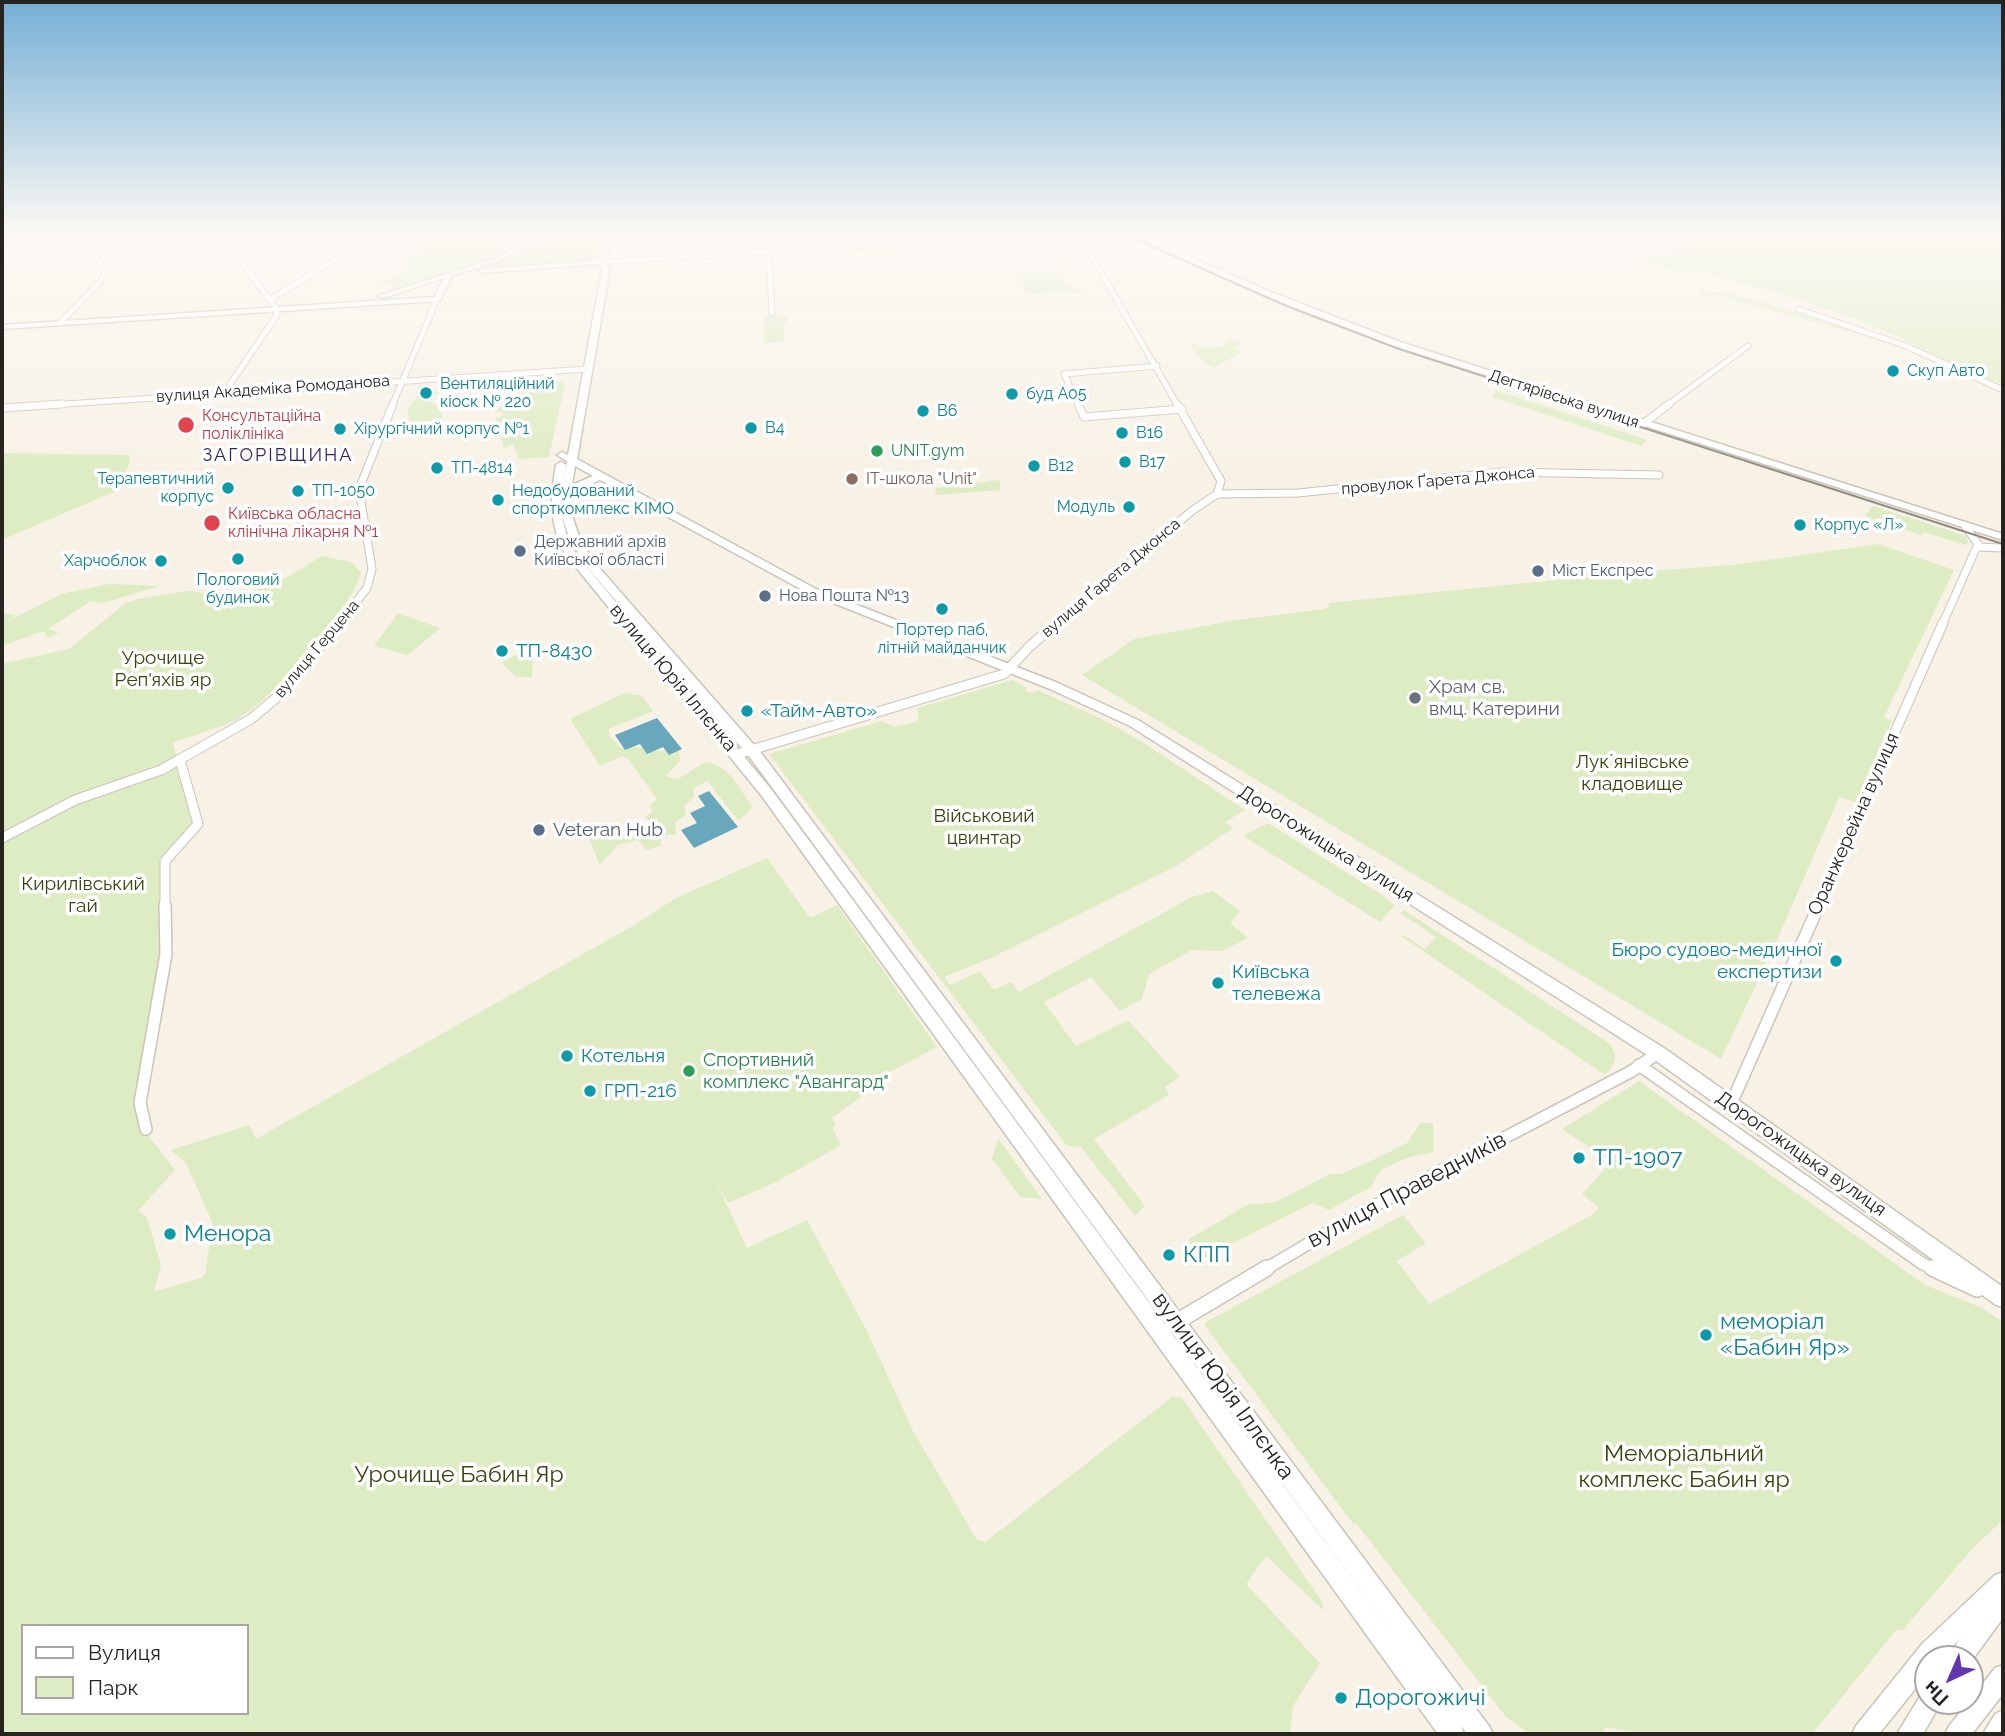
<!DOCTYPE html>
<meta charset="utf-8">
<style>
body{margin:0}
#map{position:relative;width:2005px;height:1736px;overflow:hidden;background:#f8f2e6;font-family:Raleway,sans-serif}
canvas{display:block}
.frame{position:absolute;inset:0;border:4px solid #272420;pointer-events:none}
.legend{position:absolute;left:21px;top:1624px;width:228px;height:91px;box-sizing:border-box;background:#fff;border:2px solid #a9a7a6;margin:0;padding:9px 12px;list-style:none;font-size:21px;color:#272420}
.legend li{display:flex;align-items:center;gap:14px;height:35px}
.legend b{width:35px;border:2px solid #a9a7a6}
.north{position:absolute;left:1914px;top:1645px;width:70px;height:70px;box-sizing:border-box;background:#fff;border:2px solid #a9a7a6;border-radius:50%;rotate:224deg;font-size:19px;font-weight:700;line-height:28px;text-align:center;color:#272420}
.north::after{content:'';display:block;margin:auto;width:24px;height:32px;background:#6136ae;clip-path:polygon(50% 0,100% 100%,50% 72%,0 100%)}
</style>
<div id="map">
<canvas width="2005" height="1736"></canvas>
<div class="frame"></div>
<ul class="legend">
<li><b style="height:9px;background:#fff"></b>Вулиця</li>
<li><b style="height:19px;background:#ddecc3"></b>Парк</li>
</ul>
<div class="north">Пн</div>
</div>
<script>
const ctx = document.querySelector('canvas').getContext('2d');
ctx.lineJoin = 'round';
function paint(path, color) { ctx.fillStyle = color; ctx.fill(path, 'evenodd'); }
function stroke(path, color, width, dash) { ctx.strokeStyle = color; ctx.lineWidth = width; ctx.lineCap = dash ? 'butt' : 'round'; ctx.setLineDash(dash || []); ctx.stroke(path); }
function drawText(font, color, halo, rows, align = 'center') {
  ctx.font = font + ' Raleway,sans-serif'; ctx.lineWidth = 7; ctx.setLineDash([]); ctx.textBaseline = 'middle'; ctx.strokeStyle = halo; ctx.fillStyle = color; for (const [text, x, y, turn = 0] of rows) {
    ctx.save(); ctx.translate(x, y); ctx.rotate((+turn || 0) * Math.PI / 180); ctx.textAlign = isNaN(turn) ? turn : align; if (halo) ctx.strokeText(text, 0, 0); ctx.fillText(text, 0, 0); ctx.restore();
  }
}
paint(new Path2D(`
 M416 234H535L507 252 483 261 401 287 379 284C391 277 407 275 415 264H403L420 250 393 247 398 242Z
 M551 234H600L595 259 492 267 490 265 515 255Z
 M1638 234 1655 237 1653 234H2003V385L1972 373 1975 371C1963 365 1950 363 1940 357 1870 320 1786 295 1706 273L1689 274 1640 260 1689 244 1682 240 1659 239 1662 243H1656Z
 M1062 270C1063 281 1078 289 1084 293L1025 294C1022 284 1024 281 1015 272L1034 273Z
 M1700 290C1752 294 1800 316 1850 330L1848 332 1713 294 1706 298 1698 292Z
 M787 315 788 323H783L785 342 765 343 764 317Z
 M1188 338 1198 348 1223 347 1227 341 1236 340 1240 343 1235 348 1243 351 1214 368 1203 362Z
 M502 379 562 381 565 384 549 457 519 459 513 444 504 448 496 419H493L502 416 504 412H495L521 384 512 383 508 388H505L507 385H497Z
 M424 389H433L438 392 430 401 439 407 443 420 410 423 407 409Z
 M1496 390 1647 440 1641 446 1492 397Z
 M2 453 130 455 129 464 116 491 2 540Z
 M999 480 1001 490 936 495 935 488Z
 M1873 506 1966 536 1968 542 1966 545 1924 532 1921 535 1865 516Z
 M1878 544 1954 570 1884 717 1892 721 1855 802 1839 797 1774 947 1721 1059 1082 675 1134 639 1237 620 1325 609 1330 606 1328 603 1636 572 1733 565Z
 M322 556 351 562 361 573C350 612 270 703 234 721 215 730 193 735 173 743L193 826 163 858 162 954 145 1075 143 1129 175 1170 138 1211 147 1218 161 1265 154 1292 201 1278 205 1274 213 1224 186 1163 171 1150 249 1125 256 1139 636 924 676 898 767 858 810 918 837 905 937 1047 869 1083 870 1090 832 1118 836 1125 832 1128 841 1145 774 1183 728 1203 716 1182 747 1248 807 1220 866 1329 913 1431 977 1540 985 1542 1172 1397 1182 1398 1321 1600 1324 1611 1266 1556 1246 1584 1320 1663 1293 1706 1290 1734H2V664L69 649 124 604 138 599 187 591 220 595H240L279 582ZM23 1626H247V1713H23Z
 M109 584 160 586 103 603 91 601 48 629 59 632 48 638 44 631 2 646V604L5 614H16L6 622 61 594Z
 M398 613 440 628 408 655 374 646Z
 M523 651 533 660 532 677H516L502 663Z
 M1013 680 1027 688 1025 691 1031 693 1037 690 1102 719 1139 740 1245 810 1225 822 1233 828 1176 866 991 958 944 977 950 985 980 971 994 990 1011 982 1019 992 1192 897 1213 891 1240 911 1230 923 1248 938 1222 951 1192 950 1149 974 1142 999 1120 1011 1091 977 1044 1002 1076 1046 1128 1020 1180 1077 1165 1087 1169 1095 1094 1139 1145 1206 1135 1216 1081 1147 1067 1146 1064 1142 769 754 882 721 894 727 915 722 919 717 917 708Z
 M624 693 642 696 653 711 609 729V735L621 748C641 744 659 755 679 750L680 761 666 776 678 779 705 762C733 767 737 788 753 807L739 821 707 781 694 788V797L684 806 686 815 675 822 676 835H662L660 846 646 850 638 840 618 845 600 865 589 839 600 835 611 841 629 834 651 840 663 832 645 817 653 811 649 806 657 799 628 759 622 756 600 766 570 719Z
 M1268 823 1379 893 1395 905 1380 922 1243 836Z
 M1404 910 1609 1043C1619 1057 1616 1063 1605 1075L1401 936 1404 935 1425 949 1436 937 1400 913Z
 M1639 1081 1925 1285 1980 1307 2003 1322V1520L1972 1549 1902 1631 1897 1629 1812 1734H1644L1605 1727 1604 1734H1530L1506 1717 1356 1523 1354 1525 1205 1326 1206 1322 1403 1215 1426 1243 1397 1261 1429 1304 1590 1216 1599 1208 1582 1194 1611 1162 1562 1129Z
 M1420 1123H1433V1152L1407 1158 1381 1170 1371 1187 1329 1210 1312 1203 1194 1263 1189 1239 1247 1205 1276 1202 1330 1174H1342L1377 1158 1407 1143Z
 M998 1138 1042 1199 1020 1197 992 1159Z`), '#ddecc3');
paint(new Path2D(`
 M657 718 682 749 669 755 663 747 647 754 640 744 625 750 615 735Z
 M709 791 738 827 694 848 681 830 697 823 690 813 705 806 698 796Z`), '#69a8bc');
const streetFar4 = new Path2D(`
 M768 234 772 313
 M1079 234 1178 406
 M1086 243 1142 238
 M602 262 1056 234
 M269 300 377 234
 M1798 309 1906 346 2003 390
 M60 323 100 282 105 273 87 238
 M224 393 277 315 276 309 237 255 227 234
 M36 406 587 369
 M392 406 437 299
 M1079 406 1064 374 1157 366
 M1666 406 1748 346`);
const streetFar3 = new Path2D(`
 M1078 404 1084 417 1182 409
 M2 408 62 404
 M1643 424 1669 404
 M1217 494 1298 493 1503 472 1659 475
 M1965 526 1978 544
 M1977 547 2003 548
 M338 625 367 588 372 569 359 489 393 404
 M1055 625 1193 510 1217 494 1221 481 1177 404
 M1942 625 1978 544`);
const streetFar2 = new Path2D(`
 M738 754 1004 674 1030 646 1057 623
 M2 838 75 800 161 770 251 719 282 693 340 623
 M165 907V861L198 824 180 760
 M1818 907 1943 623`);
const streetFar1 = new Path2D(`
 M1639 1065 1923 1264 1936 1270
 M1731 1104 1819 905
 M146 1129 140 1103 166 954 165 905
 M1264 1270 1355 1216 1632 1071 1658 1053`);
const street = new Path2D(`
 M1932 1268 1977 1289
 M1173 1324 1267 1268`);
const secondary = new Path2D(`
 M538 234H547L500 260 452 276 441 299 437 301 2 329V325L434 297 444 278 384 298 377 296 496 258Z
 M605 234H611L606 264 610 268 577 459 816 589 1058 683 1138 720 1664 1048 2003 1287V1307L1996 1305 1652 1058 1130 726 1050 689 808 593 600 480 571 493C570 521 580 542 596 564L762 754 1489 1726 1493 1734H1467L1461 1726 1464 1734H1438L761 795 566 555C549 525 550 498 556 465L561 462 566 465 562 488 567 461 557 455 562 452 568 455 602 269 599 264 483 273 479 271 483 269 599 260ZM575 466 593 476 572 485ZM561 513 570 540 588 568 752 760 1407 1653 771 789 576 554 566 533Z
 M1130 234H1139L1169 247 1214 234H1226L1175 250 1271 292 1400 342 2003 534V540L1394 346 1265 296Z
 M2003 1572V1598L1939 1659H1928V1673L1879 1734H1852L1856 1726 1922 1644 1995 1575Z
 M2003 1710V1734H1983L1995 1714Z`);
const primary = new Path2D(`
 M2003 1589V1618L1970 1663V1659H1947L1951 1651 1995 1592Z
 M2003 1665V1694L1972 1734H1945L1949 1726 1995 1668Z
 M1928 1690V1701H1942L1923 1734H1897L1922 1693Z`);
stroke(streetFar4, '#cac4b9', 7);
stroke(streetFar3, '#cac4b9', 9);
stroke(streetFar2, '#cac4b9', 11);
stroke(streetFar1, '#cac4b9', 14);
stroke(street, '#cac4b9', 18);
stroke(secondary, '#cac4b9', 3);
stroke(primary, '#cac4b9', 3);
stroke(streetFar4, '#fff', 5);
stroke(streetFar3, '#fff', 7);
stroke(streetFar2, '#fff', 9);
stroke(streetFar1, '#fff', 11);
stroke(street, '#fff', 15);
paint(secondary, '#fff');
paint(primary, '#fff');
stroke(new Path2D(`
 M1123 234 1289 307 1399 349 2003 544`), '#908c84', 2);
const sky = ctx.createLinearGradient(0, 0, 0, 477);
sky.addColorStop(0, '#75afd6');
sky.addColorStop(0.49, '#fcf9f4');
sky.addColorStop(1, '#fcf9f400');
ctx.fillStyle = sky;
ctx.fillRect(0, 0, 2005, 477);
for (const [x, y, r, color] of [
 [1893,371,7,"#0f9aa8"],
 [426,393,7,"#0f9aa8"],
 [1012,394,7,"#0f9aa8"],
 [923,411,7,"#0f9aa8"],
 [186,425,9,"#e0444e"],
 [751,428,7,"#0f9aa8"],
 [340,429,7,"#0f9aa8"],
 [1122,433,7,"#0f9aa8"],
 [877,451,7,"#2e9e5b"],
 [1125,462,7,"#0f9aa8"],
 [1034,466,7,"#0f9aa8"],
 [437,468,7,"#0f9aa8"],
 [852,479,7,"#8d6e63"],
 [228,488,7,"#0f9aa8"],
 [298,491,7,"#0f9aa8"],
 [498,500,7,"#0f9aa8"],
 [1129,507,7,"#0f9aa8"],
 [212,523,9,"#e0444e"],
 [1800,525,7,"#0f9aa8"],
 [520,551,7,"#5c6f8a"],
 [238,559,7,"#0f9aa8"],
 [161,561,7,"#0f9aa8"],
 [1538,571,7,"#5c6f8a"],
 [765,596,7,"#5c6f8a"],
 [942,609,7,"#0f9aa8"],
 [502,651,7,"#0f9aa8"],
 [1415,698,7,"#6b7280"],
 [747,711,7,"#0f9aa8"],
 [539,830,7,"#5c6f8a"],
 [1836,961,7,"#0f9aa8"],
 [1218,983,7,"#0f9aa8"],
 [567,1056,7,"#0f9aa8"],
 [689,1071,7,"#2e9e5b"],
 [590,1091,7,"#0f9aa8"],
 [1579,1158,7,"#0f9aa8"],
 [170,1234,7,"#0f9aa8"],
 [1169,1255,7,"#0f9aa8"],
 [1706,1335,7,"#0f9aa8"],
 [1341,1698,7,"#0f9aa8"]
]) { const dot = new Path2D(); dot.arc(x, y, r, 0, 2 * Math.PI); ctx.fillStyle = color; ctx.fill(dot); stroke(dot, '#fff', 2.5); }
drawText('16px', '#0d838f', '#fff', [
 ["Скуп Авто",1907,371],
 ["Вентиляційний",440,384],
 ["кіоск № 220",440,402],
 ["буд А05",1026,394],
 ["B6",937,411],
 ["B4",765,428],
 ["Хірургічний корпус №1",354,429],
 ["B16",1136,433],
 ["B17",1139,462],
 ["B12",1048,466],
 ["ТП-4814",451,468],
 ["Терапевтичний",214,479,"right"],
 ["корпус",214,497,"right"],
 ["ТП-1050",312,491],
 ["Недобудований",512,491],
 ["спорткомплекс КІМО",512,509],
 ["Модуль",1115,507,"right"],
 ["Корпус «Л»",1814,525],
 ["Харчоблок",147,561,"right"],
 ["Пологовий",238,580,"center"],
 ["будинок",238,598,"center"],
 ["Портер паб,",942,630,"center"],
 ["літній майданчик",942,648,"center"]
], 'left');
drawText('16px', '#272420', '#fff', [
 ["вулиця Академіка Ромоданова",273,389,-4],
 ["Дегтярівська вулиця",1564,399,18],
 ["провулок Ґарета Джонса",1438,481,-5],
 ["вулиця Ґарета Джонса",1111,578,-40],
 ["вулиця Герцена",317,649,-50]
]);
drawText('16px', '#be3a42', '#fff', [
 ["Консультаційна",202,416],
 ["поліклініка",202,434],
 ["Київська обласна",228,514],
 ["клінічна лікарня №1",228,532]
], 'left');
drawText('16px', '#27864d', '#fff', [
 ["UNIT.gym",891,451]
], 'left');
drawText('16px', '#785e54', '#fff', [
 ["IT-школа \"Unit\"",866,479]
], 'left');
drawText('16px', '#4e5e75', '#fff', [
 ["Державний архів",534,542],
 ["Київської області",534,560],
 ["Міст Експрес",1552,571],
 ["Нова Пошта №13",779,596]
], 'left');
ctx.letterSpacing = '2px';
drawText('18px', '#36245f', '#fff', [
 ["ЗАГОРІВЩИНА",278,456]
]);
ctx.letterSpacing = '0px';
drawText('19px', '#0d838f', '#fff', [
 ["ТП-8430",516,651],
 ["«Тайм-Авто»",761,711],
 ["Бюро судово-медичної",1822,950,"right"],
 ["експертизи",1822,972,"right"],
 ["Київська",1232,972],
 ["телевежа",1232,994],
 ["Котельня",581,1056],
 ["ГРП-216",604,1091]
], 'left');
drawText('19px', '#36450c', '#fff', [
 ["Урочище",163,658],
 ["Реп'яхів яр",163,680],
 ["Лукʼянівське",1632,762],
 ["кладовище",1632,784],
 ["Військовий",984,816],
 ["цвинтар",984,838],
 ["Кирилівський",83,884],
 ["гай",83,906]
]);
drawText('19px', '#272420', '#fff', [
 ["вулиця Юрія Іллєнка",673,678,50],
 ["Оранжерейна вулиця",1854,824,-66],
 ["Дорогожицька вулиця",1326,844,32],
 ["Дорогожицька вулиця",1801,1154,35]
]);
drawText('19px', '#5b616d', '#fff', [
 ["Храм св.",1429,687],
 ["вмц. Катерини",1429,709]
], 'left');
drawText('19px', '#4e5e75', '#fff', [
 ["Veteran Hub",553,830]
], 'left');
drawText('19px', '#27864d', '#fff', [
 ["Спортивний",703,1060],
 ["комплекс \"Авангард\"",703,1082]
], 'left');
drawText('23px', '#0d838f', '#fff', [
 ["ТП-1907",1593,1158],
 ["Менора",184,1234],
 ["КПП",1183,1255],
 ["меморіал",1720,1322],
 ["«Бабин Яр»",1720,1348],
 ["Дорогожичі",1355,1698]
], 'left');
drawText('23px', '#272420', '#fff', [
 ["вулиця Праведників",1407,1190,-28],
 ["вулиця Юрія Іллєнка",1223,1386,54]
]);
drawText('23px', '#36450c', '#fff', [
 ["Меморіальний",1684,1454],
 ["комплекс Бабин яр",1684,1480],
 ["Урочище Бабин Яр",459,1475]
]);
</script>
